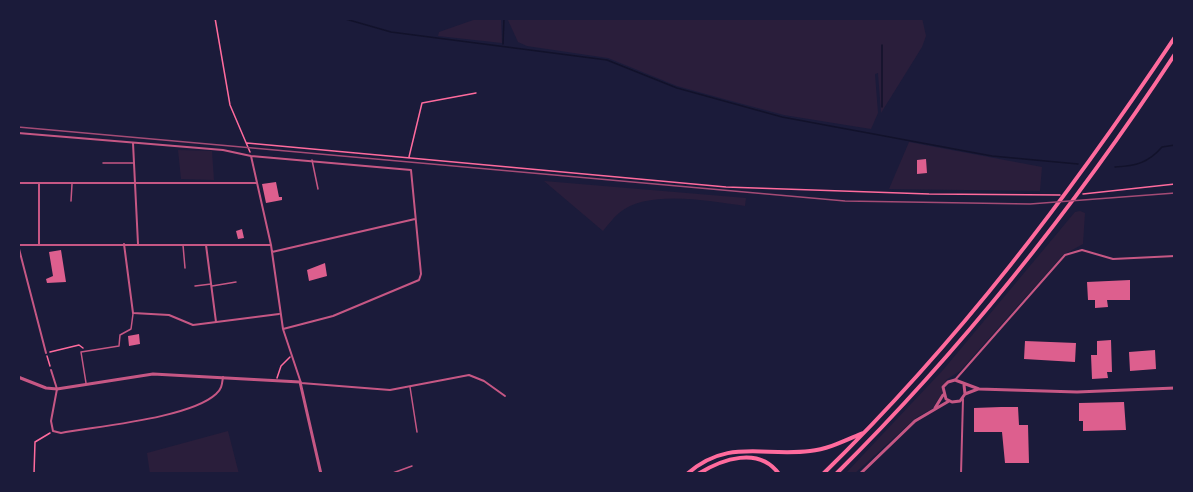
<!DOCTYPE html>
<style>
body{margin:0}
#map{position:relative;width:1193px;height:492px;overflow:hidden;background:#1b1b3a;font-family:"Noto Sans",sans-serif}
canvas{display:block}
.frame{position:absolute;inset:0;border:20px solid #1b1b3a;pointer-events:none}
</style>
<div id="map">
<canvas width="1193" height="492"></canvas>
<div class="frame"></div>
</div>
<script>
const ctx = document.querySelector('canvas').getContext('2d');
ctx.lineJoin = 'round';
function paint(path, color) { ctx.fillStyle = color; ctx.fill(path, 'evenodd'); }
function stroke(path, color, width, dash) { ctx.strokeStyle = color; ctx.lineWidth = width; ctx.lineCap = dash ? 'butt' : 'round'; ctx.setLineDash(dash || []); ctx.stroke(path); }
paint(new Path2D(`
 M479 18H501L502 43 438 36 439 32Z
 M507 18H922L926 36 922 47 881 113 878 73 875 74 878 113 871 129 784 115 724 99 677 86 608 58 527 46 518 42Z
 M909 142 1042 167 1040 191 889 189Z
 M178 150 212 151 214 180 181 179Z
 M544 181 746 198 745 206C710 201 647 189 619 213 613 218 608 225 603 231Z
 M1080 211 1085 213 1083 244 1063 255 960 371 946 380 943 392 932 409 917 417 854 474H845L943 370 1075 212Z
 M228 431 239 474H150L147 453Z`), '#2a1e3b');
stroke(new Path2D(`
 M342 18 391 32 607 60 677 88 782 117 992 156 1078 164
 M503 44 504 18
 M882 45V107
 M1115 167C1136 166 1148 163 1162 147L1175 145`), '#12122b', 1.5);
paint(new Path2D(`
 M926 159 927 173 917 174V160Z
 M276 182 279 197H282V200L266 203 262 184Z
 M242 229 244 238 238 239 236 231Z
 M61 250 66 282 47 283 46 279 53 276 49 252Z
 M325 263 327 276 309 281 307 270Z
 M1130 280V300H1107L1108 307 1095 308V300H1088L1087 282Z
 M139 334 140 344 129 346 128 336Z
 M1111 340 1112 372H1107L1108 378 1092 379 1091 355H1097V341Z
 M1025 341 1076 343 1075 362 1024 359Z
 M1155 350 1156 369 1130 371 1129 352Z
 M1124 402 1126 430 1083 431V421H1079V403Z
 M1001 407H1018L1019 425H1028L1029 463H1005L1002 432H974V408Z`), '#dd5f8e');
stroke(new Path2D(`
 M215 18 230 105 250 152
 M247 143 726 187 929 194 1060 195
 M409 157 422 103 476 93
 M1083 194 1175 184
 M50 352 79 345 83 348
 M47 356 50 366
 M277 378 281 366 290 357
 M34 474 35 442 50 433`), '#ff6b9d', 1.5);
stroke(new Path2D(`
 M312 160 318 189
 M103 163H134
 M71 201 72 184
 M183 245 185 268
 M195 286 211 284
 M212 286 236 282
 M86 383 81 352 119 346 120 335 131 329 133 314
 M410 387 417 432
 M390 474 412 466`), '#c65784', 1.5);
stroke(new Path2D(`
 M18 133 223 150 251 156 411 170 421 274 419 280 333 316 283 329
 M133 143 138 244
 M251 156 271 245 283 329 301 383 390 390 469 375 484 381 505 396
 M18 183H257
 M39 184V245
 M124 244 133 313 169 315 193 325 279 314
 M18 245H271
 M18 245 46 353
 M206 245 216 322
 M272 252 415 219
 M51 370 57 389 51 421 53 431 61 433C99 426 190 418 216 394 222 389 222 384 223 377
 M955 380 1065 255 1082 250 1113 259 1175 256
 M961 474 963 399`), '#c65784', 2);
stroke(new Path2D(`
 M18 377 46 388 57 389 153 374 300 382 321 474
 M964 385 965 394 960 401 952 402 946 399 943 387 948 382 955 380 979 389 1077 392 1175 388
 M965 394 978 389
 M935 408 943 395
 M860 474 915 421 949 401`), '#c65784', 3);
stroke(new Path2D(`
 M687 474C728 438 763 457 810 451 829 449 846 440 863 433
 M698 474C722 459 759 446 779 474
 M823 474C961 339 1068 197 1175 37
 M836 474C965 346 1076 205 1175 54`), '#ff6b9d', 4);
stroke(new Path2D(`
 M18 127 845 201 1030 204 1175 193`), '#a44b75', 1.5);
</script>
